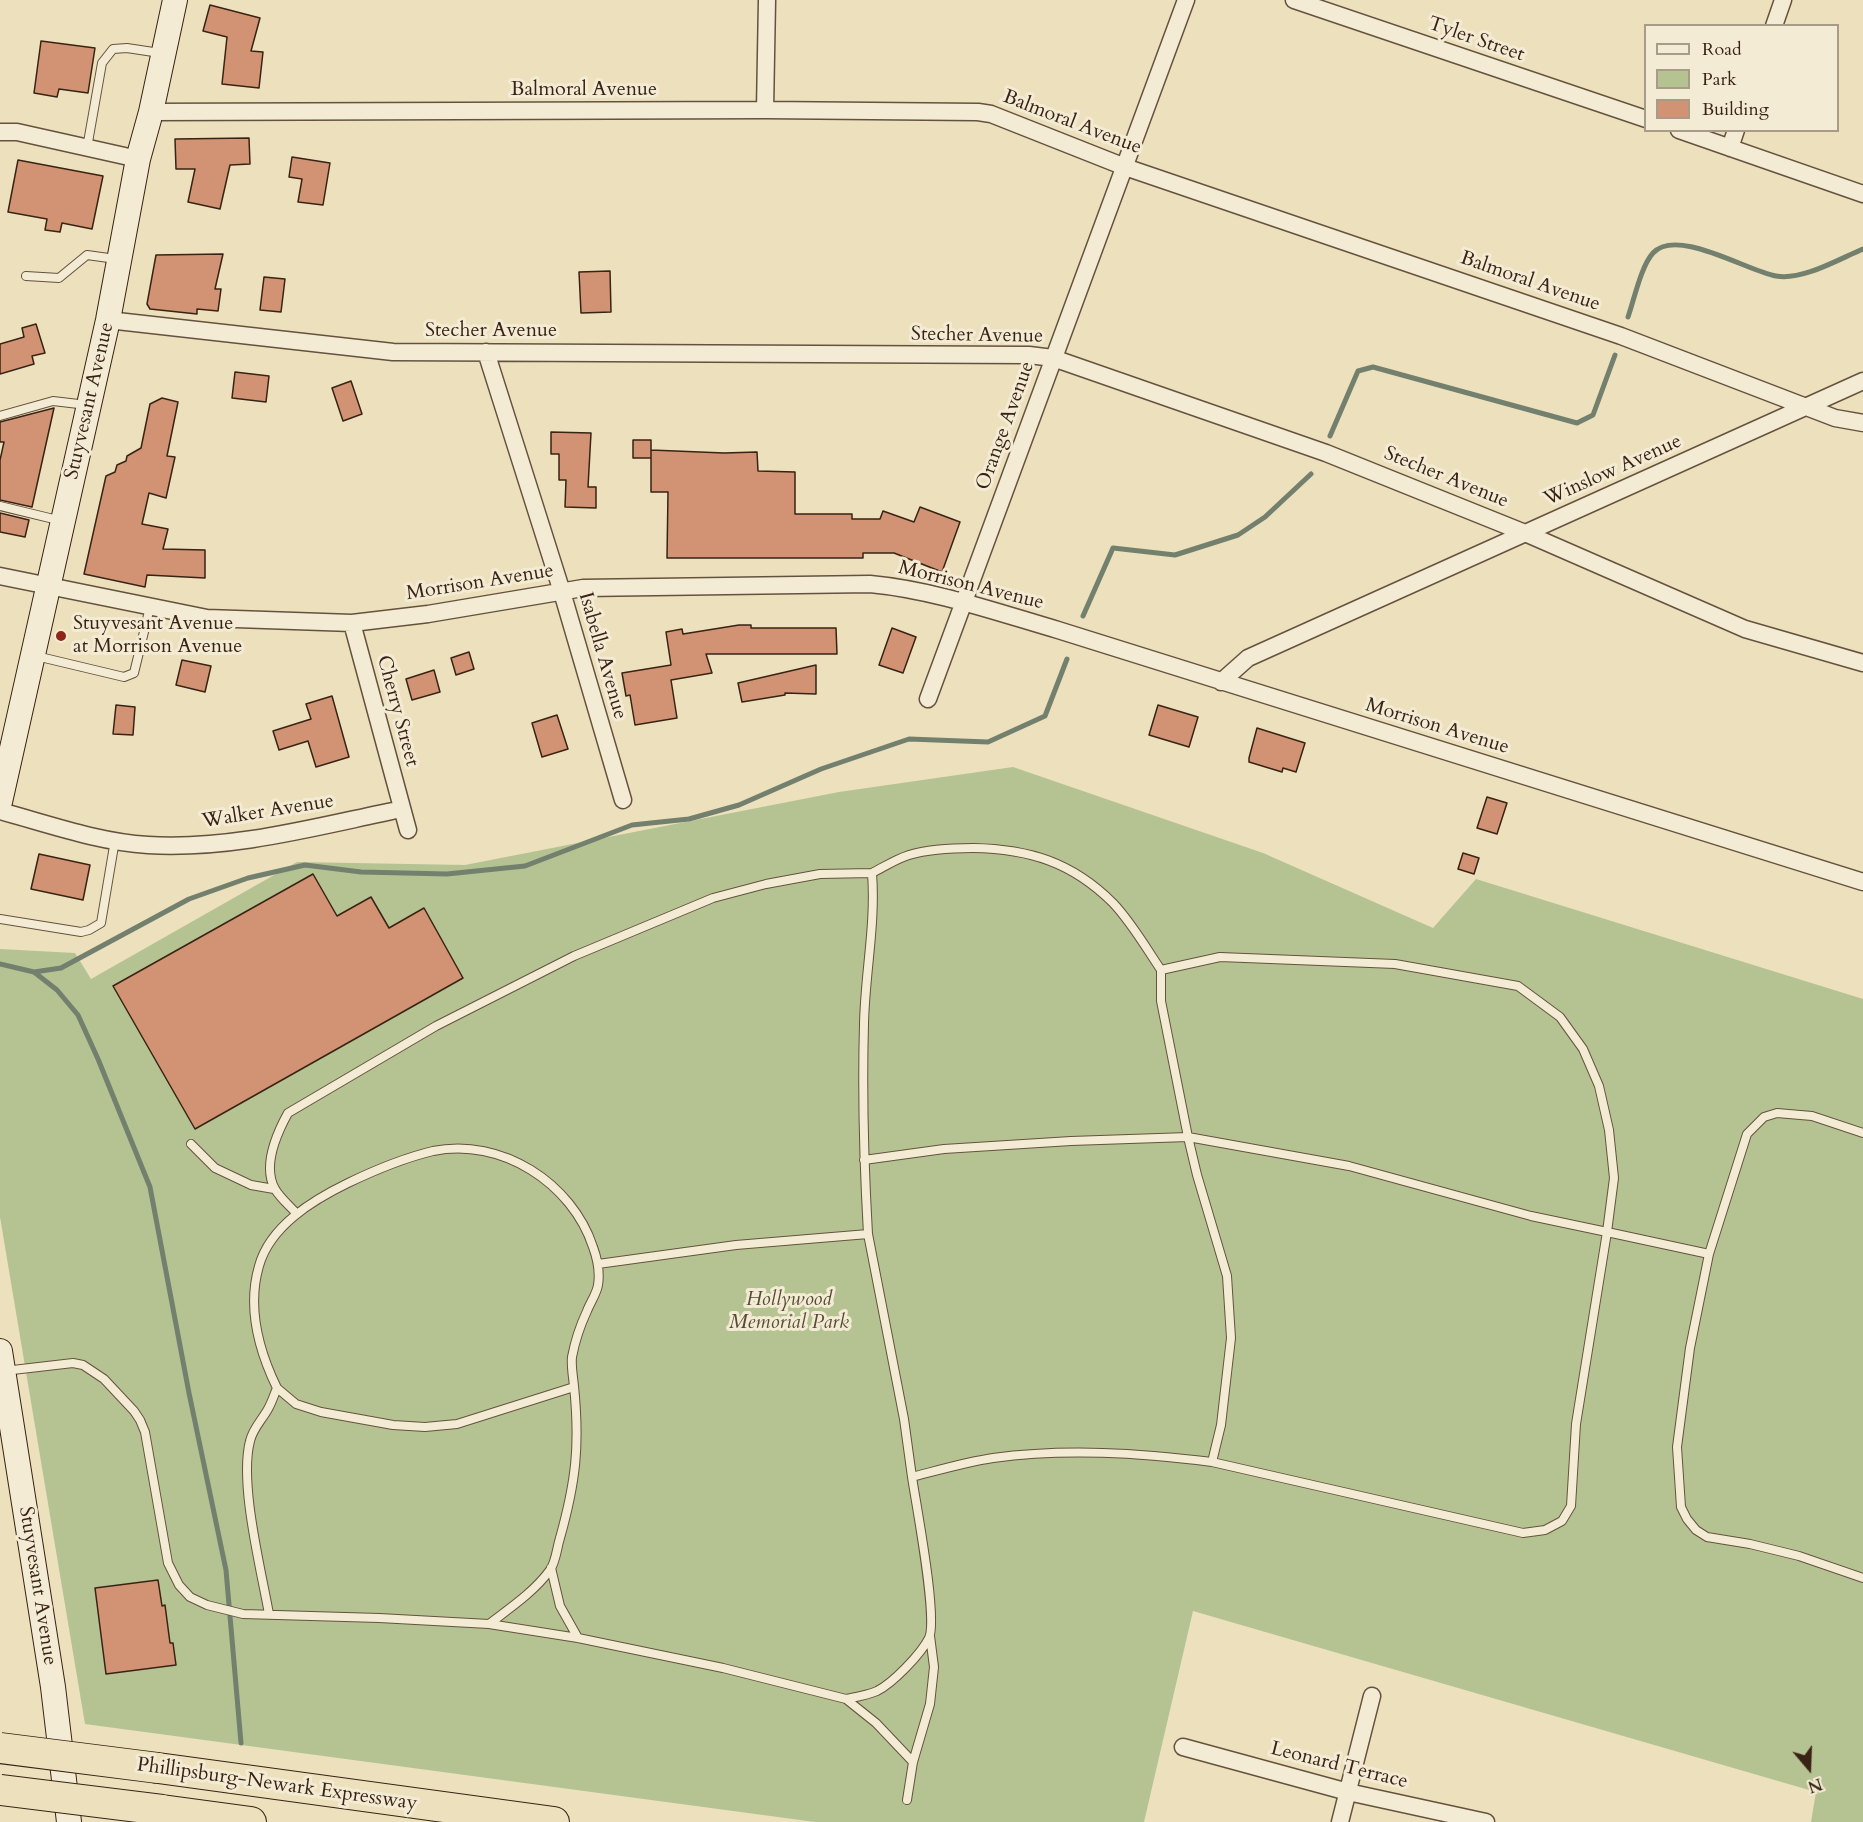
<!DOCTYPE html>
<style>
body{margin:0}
#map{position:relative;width:1863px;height:1822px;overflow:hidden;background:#ece0bd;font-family:Cardo,serif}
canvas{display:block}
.legend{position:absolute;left:1644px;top:24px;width:195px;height:108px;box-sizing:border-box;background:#f3ebd4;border:2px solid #a89b87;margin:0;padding:8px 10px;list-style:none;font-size:18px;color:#382314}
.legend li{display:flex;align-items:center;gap:12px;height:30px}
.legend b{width:30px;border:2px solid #a89b87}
.north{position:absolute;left:1779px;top:1738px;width:60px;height:60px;-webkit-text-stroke:4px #f3ebd4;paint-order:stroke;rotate:161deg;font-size:16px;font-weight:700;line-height:24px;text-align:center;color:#382314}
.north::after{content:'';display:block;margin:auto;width:21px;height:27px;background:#382314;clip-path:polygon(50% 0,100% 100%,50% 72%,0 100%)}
</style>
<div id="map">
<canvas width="1863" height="1822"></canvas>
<ul class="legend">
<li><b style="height:8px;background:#f3ebd4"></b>Road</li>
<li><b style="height:16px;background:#b5c393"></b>Park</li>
<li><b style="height:16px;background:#d19373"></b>Building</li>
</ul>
<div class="north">N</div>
</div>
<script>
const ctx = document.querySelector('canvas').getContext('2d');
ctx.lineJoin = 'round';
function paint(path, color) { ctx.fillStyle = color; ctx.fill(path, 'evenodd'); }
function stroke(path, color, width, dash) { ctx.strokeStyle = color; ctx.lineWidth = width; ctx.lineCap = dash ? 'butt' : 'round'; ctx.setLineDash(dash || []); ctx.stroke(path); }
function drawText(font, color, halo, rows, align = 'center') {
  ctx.font = font + ' Cardo,serif'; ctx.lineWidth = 6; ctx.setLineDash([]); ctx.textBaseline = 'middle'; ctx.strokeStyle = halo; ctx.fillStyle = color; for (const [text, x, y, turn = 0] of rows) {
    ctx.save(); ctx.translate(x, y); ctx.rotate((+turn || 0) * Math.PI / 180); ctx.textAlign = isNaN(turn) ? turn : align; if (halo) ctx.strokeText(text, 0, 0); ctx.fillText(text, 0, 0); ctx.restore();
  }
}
paint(new Path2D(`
 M1013 767 1263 853 1433 928 1476 879 1863 999V1822H1811L1816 1792 1193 1611 1144 1822H815L85 1724 0 1217V949L75 953 91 979 297 862 465 865 839 792Z`), '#b5c393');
stroke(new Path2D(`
 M1628 317C1634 300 1641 266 1653 253 1677 227 1747 271 1776 276 1802 281 1839 259 1863 249
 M1330 436 1358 371 1373 367 1577 423 1593 415 1615 355
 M1083 616 1113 548 1175 555 1238 535 1265 517 1311 474
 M0 964 34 972 57 990 78 1015 98 1059 150 1187 189 1393 226 1570 241 1743
 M34 972 61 968 189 899 248 878 305 865 361 872 447 874 525 866 632 825 689 819 739 805 821 769 909 739 988 742 1045 716 1067 659`), '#73806e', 5);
const building = new Path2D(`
 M210 5 260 18 251 51 263 52 259 88 222 84 227 37 203 31Z
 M41 41 95 48 88 93 59 89 57 97 34 93Z
 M249 138 250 164 230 165 220 209 188 202 195 169H176L175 139Z
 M292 157 330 163 323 205 298 202 302 179 289 177Z
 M18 160 103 176 92 229 62 223 60 232 45 230 47 219 8 212Z
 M223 254 215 289H221L218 311 197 309V314L150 309 147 304 156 255Z
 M610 271 611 312 581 313 579 272Z
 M264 277 285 279 281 312 260 310Z
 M36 324 45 353 32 356 34 364 0 374V344L24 337 22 328Z
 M235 372 269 376 266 402 232 398Z
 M351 381 362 414 343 421 332 388Z
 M162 398 178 402 167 456 175 457 166 498 149 493 142 524 168 529 163 549 205 550V578L147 575 145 587 84 574 106 476 115 472 117 465 126 461 127 456 141 448 150 404Z
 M54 408 32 507 0 500V460L4 442H0V422Z
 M551 432 591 433 588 487H596V508L565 507 566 480H559V454H551Z
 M633 440H651V458H633Z
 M651 450 724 453 757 452 758 471 795 472V514H852V519H880L883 511 914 522 920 507 960 522 942 572 894 553H863V558H667L668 492H651Z
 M0 513 29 520 25 537 0 532Z
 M739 625H751V628H836L837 654H706L712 673 671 680 677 718 635 725 630 695 626 696 622 673 671 665 666 632 682 629 683 634Z
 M892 628 916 637 903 673 879 665Z
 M469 652 474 669 456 675 451 658Z
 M182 660 211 666 205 692 176 685Z
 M816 665V694L785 693V695L742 702 738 683Z
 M434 670 440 692 412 700 406 679Z
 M332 696 349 757 316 767 308 741 279 750 273 731 311 719 306 704Z
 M116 705 135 707 133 735 113 734Z
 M1158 705 1198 717 1189 747 1149 735Z
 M557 715 568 749 542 757 532 723Z
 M1257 728 1305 743 1296 772 1283 768 1282 772 1249 762V758Z
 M1487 797 1507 803 1497 834 1477 828Z
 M1463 853 1479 858 1474 874 1458 869Z
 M39 854 90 865 83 900 31 889Z
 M313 874 337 916 371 897 389 928 424 908 463 978 195 1129 113 986Z
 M158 1580 162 1606 165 1605 170 1643H173L176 1665 106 1674 95 1588Z`);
paint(building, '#d19373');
stroke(building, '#382314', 1.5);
const lane = new Path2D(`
 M87 148 102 63 113 49 127 48 160 53
 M26 276 59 278 87 255 116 259
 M0 416 53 401 87 405
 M0 506 62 521
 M36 656 124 677 134 673 150 607
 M0 919 81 932 89 930 101 923 115 840
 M1863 1133 1812 1116 1777 1113 1764 1117 1747 1134 1709 1254 1690 1348 1677 1447 1681 1507 1687 1519 1696 1530 1707 1537 1750 1544 1799 1556 1863 1578
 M191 1144 215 1168 251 1185 274 1189
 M864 1160 944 1149 1071 1141 1188 1137 1161 1001V970
 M297 1214C290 1206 280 1198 275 1189 262 1166 277 1133 288 1113L436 1026 574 956 713 898 766 884 820 874 872 873
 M868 1234 904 1419 912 1477
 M598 1264 736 1245 868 1234C864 1164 862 1094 864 1024 865 973 876 924 872 873 884 867 896 859 909 855 929 849 952 848 973 848 1029 849 1072 862 1113 903 1132 923 1146 948 1161 970L1220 957 1395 964 1518 986 1560 1017 1583 1049 1599 1086 1609 1130 1614 1178 1607 1232 1709 1254
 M4 1371 73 1363 83 1365 104 1379 134 1411 140 1420 145 1432 168 1563 179 1585 190 1597 207 1605 243 1614 379 1618 489 1624C510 1608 534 1592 550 1570 556 1562 557 1547 560 1538 576 1481 580 1445 574 1386 573 1376 571 1366 572 1357 575 1341 580 1326 587 1311 590 1303 597 1293 598 1285 600 1273 597 1258 593 1247 572 1183 501 1137 433 1151 404 1158 375 1170 348 1183 313 1200 270 1226 259 1266 247 1307 259 1351 277 1388 274 1395 272 1402 268 1409 262 1420 253 1428 250 1441 239 1483 261 1569 269 1614
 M277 1388 296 1404 321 1412 393 1425 425 1427 457 1424 574 1387
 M551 1568 560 1606 578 1638
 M489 1624 578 1638 723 1668 846 1699C856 1697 868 1695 877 1691 893 1683 921 1654 929 1638 938 1618 916 1504 912 1477 939 1470 966 1462 993 1458 1066 1448 1139 1453 1212 1462L1221 1425 1231 1338 1227 1276 1197 1175 1188 1137 1349 1166 1531 1216 1607 1232 1576 1424 1571 1506 1562 1521 1545 1530 1523 1533 1212 1462
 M846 1699 876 1723 913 1762
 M907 1800 913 1762 930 1704 934 1667 930 1636`);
const street = new Path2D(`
 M1294 0 1646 119
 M1774 26 1783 0
 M765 110 767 0
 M151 112 765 110 978 112 991 114 1125 167 1621 336 1835 418 1863 423
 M1679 130 1863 194
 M0 132H17L138 159
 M1730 148 1736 130
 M108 320 393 352 1029 355 1053 358 1326 453 1525 533 1745 629 1863 663
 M486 352 562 592 623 800
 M0 576 207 618 352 623 428 614 583 588 870 584C934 590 996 612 1058 630L1863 882
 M352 623 408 830
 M1221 682 1248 658 1863 381
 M928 699 1186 0
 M0 811C48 824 98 842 148 845 234 850 318 826 402 809
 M1183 1747 1348 1792 1486 1822
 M1340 1822 1372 1696`);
const secondary = new Path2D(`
 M0 802 108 320 138 159 151 112 175 0
 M0 1351 53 1687 69 1822`);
const highway = new Path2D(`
 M158 1768 554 1822
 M162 1810 251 1822`);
stroke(lane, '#65523e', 10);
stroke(street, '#65523e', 19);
stroke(secondary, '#382314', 26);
stroke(highway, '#382314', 32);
stroke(lane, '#f3ebd4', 8);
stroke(street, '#f3ebd4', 16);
stroke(secondary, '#f3ebd4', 24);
stroke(highway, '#ece0bd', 30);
const highwayBridge = new Path2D(`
 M0 1748 158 1768
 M0 1790 162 1810`);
stroke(highwayBridge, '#382314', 32, []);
stroke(highwayBridge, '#ece0bd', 30);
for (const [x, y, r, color] of [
 [61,636,6,"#8f2418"]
]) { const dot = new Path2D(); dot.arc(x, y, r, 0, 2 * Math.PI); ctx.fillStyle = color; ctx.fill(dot); stroke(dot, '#f3ebd4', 2); }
drawText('20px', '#382314', '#f3ebd4', [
 ["Tyler Street",1476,40,19],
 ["Balmoral Avenue",584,90],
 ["Balmoral Avenue",1072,123,21],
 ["Balmoral Avenue",1530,282,19],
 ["Stecher Avenue",491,331],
 ["Stecher Avenue",977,336,1],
 ["Stuyvesant Avenue",90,401,-77],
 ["Orange Avenue",1006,426,-70],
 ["Winslow Avenue",1613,471,-24],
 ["Stecher Avenue",1446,478,22],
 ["Morrison Avenue",480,583,-9],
 ["Morrison Avenue",971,586,14],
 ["Isabella Avenue",602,656,74],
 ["Cherry Street",397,711,75],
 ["Morrison Avenue",1437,727,17],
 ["Walker Avenue",268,812,-9],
 ["Stuyvesant Avenue",37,1586,81],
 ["Leonard Terrace",1339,1766,14],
 ["Phillipsburg-Newark Expressway",277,1785,8]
]);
drawText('20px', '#382314', '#f3ebd4', [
 ["Stuyvesant Avenue",73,624],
 ["at Morrison Avenue",73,647]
], 'left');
drawText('italic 20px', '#574b34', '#f3ebd4', [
 ["Hollywood",789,1300],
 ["Memorial Park",789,1323]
]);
</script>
